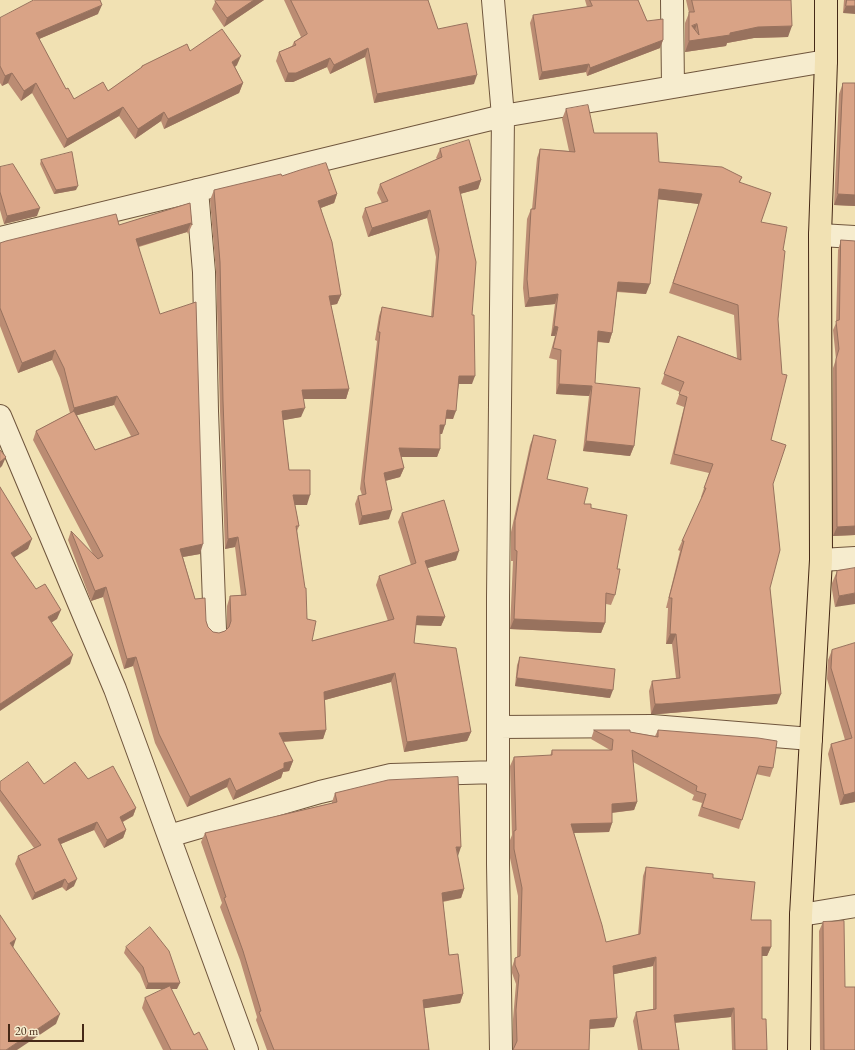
<!DOCTYPE html>
<style>
body{margin:0}
#map{position:relative;width:855px;height:1050px;overflow:hidden;background:#f1e1b3;font-family:"EB Garamond",serif}
canvas{display:block}
.scale{position:absolute;left:8px;top:1024px;width:76px;height:18px;box-sizing:border-box;border:2px solid #452816;border-top:0;padding-left:5px;font-size:12px;line-height:14px;white-space:nowrap;color:#452816;-webkit-text-stroke:3px #f6ecce;paint-order:stroke}
</style>
<div id="map">
<canvas width="855" height="1050"></canvas>
<div class="scale">20 m</div>
</div>
<script>
const ctx = document.querySelector('canvas').getContext('2d');
ctx.lineJoin = 'round';
function stroke(path, color, width, dash) { ctx.strokeStyle = color; ctx.lineWidth = width; ctx.lineCap = dash ? 'butt' : 'round'; ctx.setLineDash(dash || []); ctx.stroke(path); }
function paint(path, color) { ctx.fillStyle = color; ctx.fill(path, 'evenodd'); }
const minor = new Path2D(`
 M493 0 503 116 498 597V864L501 1050
 M672 0 673 87
 M197 190 204 272 207 411 215 630
 M820 235 855 237
 M0 238 503 116 826 61
 M0 416 115 689 247 1050
 M821 560 855 558
 M498 727 652 726 811 739
 M169 836 320 792 391 775 498 772
 M801 915 855 906`);
const major = new Path2D(`
 M799 1050 801 915 821 560 820 235 826 61V0`);
stroke(minor, '#70563d', 24);
stroke(major, '#452816', 24);
stroke(minor, '#f6ecce', 22);
stroke(major, '#f1e1b3', 22);
paint(new Path2D(`
 M216 0H264L224 27 212 9Z
 M284 0H428L438 29 474 84 374 103 365 57 330 74 327 67 293 82H285L276 61 279 52 292 46 294 42 301 37Z
 M585 0H638L647 21 663 40 660 48 587 76 586 72 539 80 530 23 533 15 587 7Z
 M686 0H791L788 37 754 38 727 43 726 46 685 52V23L689 13Z
 M844 0H855L843 13Z
 M98 14 39 39 66 89 74 99 108 91 141 68 142 66 190 51 237 65 235 67 243 83 239 93 164 129 161 121 135 139 119 116 64 148 32 93 21 101 8 83 2 86 0 83V18Z
 M843 83H855V206L834 205 839 94Z
 M566 109 594 133 659 162 742 177 740 182 761 222 783 250 778 319 771 440 773 484 770 588 777 704 659 714H651L649 691 652 681 676 678 672 644H666L668 608H666L680 551 678 550 682 541 702 498 701 497 709 473 670 464 684 407 676 404 680 392 661 384 678 336 737 358 734 315 669 293 699 204 658 199 646 294 617 292 612 333 609 343 597 342 595 383 634 446 630 456 583 451 589 396 556 394 557 360 549 358 555 336H551L555 304 525 307 523 288 527 219 531 209H532L537 158 540 149 569 151 562 119Z
 M440 149 481 180 478 189 460 194 472 315V384H459L453 419H446L442 434H440V449L437 457H401L404 468 400 477 385 481 389 519 359 525 355 504 358 496 362 495 360 489 377 341 375 340 379 316 382 307 431 317 436 257 427 218 368 237 362 217 365 208 382 203 377 193 380 184 437 159 436 158Z
 M41 160 76 190 54 194 40 164Z
 M0 167 37 216 4 224 0 210Z
 M282 176 337 194 334 203 321 208 341 295 337 304 331 305 349 389 346 399H303L301 417 283 420 289 470 307 505H295L299 526 297 531 307 619 312 641 388 621 376 585 379 576 411 565 398 522 402 513 456 560 427 568 445 617 441 626 416 625 414 643 471 732 467 741 404 752 391 682 325 700 326 730 323 739 283 742 293 761 289 771 283 772 281 778 233 800 227 787 187 807 155 743 133 666 124 669 103 597 91 601 68 540 71 531 93 554 33 440 36 431 70 413 60 378 52 360 18 373 0 326V243L119 225 190 203 192 225 188 234 187 232 139 247 200 554 183 557 195 599 206 621 208 627 213 632 219 633 225 631 227 629V606L230 596 241 595 235 547 225 549 220 411 216 272 210 200 214 190ZM114 405 131 436 95 450 77 415Z
 M841 240 855 241V535L833 536V368L836 359 833 330 836 323 838 250Z
 M534 435 547 479 584 504 591 508 617 569 615 595 611 605 606 604 605 623 601 633 510 629 513 561H511V532L530 445Z
 M855 568 835 607 832 590V583L837 571Z
 M855 643V802L840 805 828 754 831 744 845 740 827 679 828 660 832 650Z
 M520 657 610 698 515 686 517 665Z
 M594 730 630 732 655 736 658 730 773 768 770 777 756 774 739 829 698 816 702 803 692 800 694 795 633 762 637 802 634 810 612 813V823L609 832 574 833 606 942 638 935 643 876 646 867 713 878 751 920 771 947 767 956H762V1019L767 1050H732L731 1017 675 1023 679 1050H638L633 1021 636 1012 653 1009V966L614 974V1027L590 1029 513 1049V1019L516 984 512 973V967L515 958H517L518 896 510 858V840L512 835 510 766 514 757 550 756 552 750H610L591 739Z
 M88 779 136 808 133 816 123 822 126 830 123 838 104 848 94 830 61 844 74 886 66 891 62 887 32 900 15 864 18 856 34 848 0 801V782L44 784Z
 M335 793 457 856 464 889 461 898 443 902 449 955 463 994 460 1003 424 1008 429 1050H267L256 1020 257 1017 240 960 220 907 222 903 201 842 205 833 332 803V802Z
 M823 922 845 987 855 1050H820L819 931Z
 M126 947 177 989H171L194 1035 208 1050H163L142 1008 145 998 164 989H146L140 974 124 953Z`), '#bb8c73');
paint(new Path2D(`
 M254 0H264L224 27 227 18Z
 M102 5 98 14 32 42 36 33Z
 M846 6H855V14L843 13Z
 M697 24 693 35 692 26Z
 M792 26 788 37 754 38 727 43 726 46 685 52 689 41 758 27Z
 M663 40 660 48 587 76 590 68Z
 M368 48 365 57 330 74 334 65Z
 M241 56 237 65 229 71 232 62Z
 M330 58 327 67 293 82H285L288 73Z
 M589 64 586 72 539 80 542 72Z
 M12 73 8 83 2 86 5 76Z
 M477 75 474 84 374 103 377 94Z
 M36 83 32 93 21 101 24 91Z
 M243 83 239 93 164 129 168 119Z
 M123 107 119 116 64 148 67 139Z
 M164 112 161 121 135 139 138 129Z
 M481 180 478 189 456 195 459 187Z
 M78 186 76 190 54 194 56 190Z
 M659 189 702 194 699 204 656 199Z
 M337 194 334 203 315 210 318 201Z
 M838 194 855 195V206L834 205Z
 M40 208 37 216 4 224 7 216Z
 M430 210 427 218 368 237 372 228Z
 M191 223 187 232 133 248 136 239Z
 M618 282 650 284 646 294 615 291Z
 M558 294 555 304 525 307 529 298Z
 M341 295 337 304 326 306 329 296Z
 M554 326 558 327 555 336H551Z
 M598 331 612 333 609 343 594 341Z
 M55 350 52 360 18 373 22 363Z
 M459 376H475L472 384H456Z
 M559 384 592 386 589 396 556 394Z
 M349 389 346 399H298L302 390Z
 M117 396 114 405 71 417 74 408Z
 M305 408 301 417 279 421 282 411Z
 M447 410 456 411 453 419 444 418Z
 M440 425H445L442 434H437Z
 M586 441 634 446 630 456 583 451Z
 M399 448 440 449 437 457H395Z
 M6 457 2 466 0 468V462Z
 M404 468 400 477 381 482 384 473Z
 M293 495H310L307 505H290Z
 M392 510 389 519 359 525 362 516Z
 M855 526V535L833 536 837 527Z
 M238 537 235 547 225 549 228 539Z
 M32 539 28 549 7 562 11 553Z
 M203 544 200 554 177 558 180 549Z
 M459 551 456 560 421 570 425 561Z
 M106 587 103 597 91 601 95 591Z
 M855 593V604L835 607 839 596Z
 M61 610 57 619 45 627 48 617Z
 M417 616 445 617 441 626 413 625Z
 M514 619 605 623 601 633 510 629Z
 M670 634H676L672 644H666Z
 M73 655 70 664 0 711V704Z
 M136 657 133 666 124 669 127 659Z
 M395 673 391 682 321 701 324 692Z
 M517 678 613 690 610 698 515 686Z
 M781 694 777 704 659 714H651L655 704Z
 M326 730 323 739 276 742 279 733Z
 M471 732 467 741 404 752 407 742Z
 M293 761 289 771 283 772 281 778 233 800 236 791 284 763Z
 M230 778 227 787 187 807 190 797Z
 M855 792V802L840 805 844 795Z
 M637 802 634 810 609 813 612 804Z
 M136 808 133 816 118 824 120 817Z
 M97 822 94 830 56 846 58 839Z
 M612 823 609 832 568 833 571 824Z
 M126 830 123 838 104 848 107 840Z
 M456 847H461L458 856Z
 M65 879 62 887 32 900 35 893Z
 M77 879 74 886 66 891 68 884Z
 M464 889 461 898 439 902 442 893Z
 M16 939 13 948 10 943Z
 M762 947H771L767 956H758Z
 M656 957 653 966 610 975 613 966Z
 M148 983H180L177 989H146Z
 M463 994 460 1003 420 1009 423 1000Z
 M734 1008 731 1017 671 1023 674 1015Z
 M60 1014 56 1024 17 1050H6Z
 M617 1018 614 1027 587 1029 590 1020Z`), '#98725e');
const building = new Path2D(`
 M34 0H100L102 5 36 33 66 89 68 88 74 99 103 82 108 91 142 67V66L187 44 190 51 222 29 241 56 232 62 243 83 168 119 164 112 138 129 123 107 67 139 36 83 24 91 12 73 5 76 0 66V18Z
 M216 0H254L227 18 215 1Z
 M291 0H428L438 29 467 23 477 75 377 94 368 48 334 65 330 58 296 73H288L279 52 296 45 294 42 307 34Z
 M590 0H638L647 21 663 19V40L590 68 589 64 542 72 533 15 592 6Z
 M692 0H791L792 26 758 27 730 33V35L689 41V12H694ZM697 24 699 35 692 26Z
 M847 0H855V6H846Z
 M843 83H855V195L838 194Z
 M588 105 594 133H657L659 162 722 167 742 177 739 182 771 193 761 222 787 227 783 250 785 251 778 319 782 374 787 375 771 440 786 445 773 484 780 550 770 588 781 694 662 704H655L652 681 680 678 676 634H670L672 598H669L684 541H682L706 488H704L713 464 674 454 687 397 679 394 684 382 664 374 678 336 741 360 738 305 673 283 702 194 659 189 650 284 618 282 612 333 598 331 595 383 640 388 634 446 586 441 592 386 559 384 561 350 553 348 558 327 554 326 558 294 529 298 527 279 531 209H535L540 149 575 152 566 109Z
 M469 140 481 180 459 187 476 262 472 315H474L475 376H459L456 411 447 410 445 425H440V449L399 448 404 468 384 473 392 510 362 516 358 496 366 494 364 481 380 332H378L382 307 433 317 439 249 430 210 372 228 365 208 388 201 380 184 442 157 440 149Z
 M72 152 78 186 56 190 41 160Z
 M326 163 337 194 318 201 332 242 341 295 329 296 349 389 302 390 305 408 282 411 289 470H310V495H293L299 526H296L305 588H306L307 619 316 621 312 641 394 619 379 576 416 563 402 513 444 500 459 551 425 561 445 617 417 616 414 643 456 648 471 732 407 742 395 673 324 692 326 730 279 733 293 761 284 763V768L236 791 230 778 190 797 159 734 136 657 127 659 106 587 95 591 71 531 98 559 103 556 36 431 74 411 95 450 139 434 117 396 74 408 64 368 55 350 22 363 0 308V243L6 241 116 214 119 225 190 203 192 225 191 223 136 239 160 314 196 302 203 544 180 549 195 599 205 598 206 621 208 627 213 632 219 633 225 631 229 627 231 621 230 596 246 595 238 537 228 539 223 401 220 262 214 190 281 174 282 176 300 170Z
 M13 164 40 208 7 216 0 192V167Z
 M841 240 855 241V526L837 527 836 359 839 349 836 321 839 320Z
 M534 435 556 440 547 479 588 488 584 504H591V508L627 515 617 569H620L615 595 606 593 605 623 514 619 517 551 515 550V521Z
 M0 450 6 457 0 462Z
 M0 487 32 539 11 553 36 589 45 584 61 610 48 617 73 655 0 704Z
 M855 568V593L839 596 836 578 837 571Z
 M855 643V792L844 795 831 744 852 738 831 668 832 650Z
 M520 657 615 669 613 690 517 678Z
 M594 730H630V732L658 737V730L758 738 777 741 773 768 759 766 742 820 702 807 706 794 696 791 697 786 632 750 637 802 612 804V823L571 824 602 925 606 942 640 934 646 867 713 874V878L755 882 751 920H771V947H762V1019H766L767 1050H735L734 1008 674 1015 679 1050H642L636 1012 656 1009V957L613 966 617 1018 590 1020 589 1050H513L517 1041 516 1010 519 975 515 965V958L520 956 522 888 514 849V831L516 830 514 757 552 755V750H612L613 740Z
 M28 762 44 784 75 762 88 779 113 766 136 808 120 817 126 830 107 840 97 822 58 839 77 879 68 884 65 879 35 893 18 856 41 845 0 790V782Z
 M458 777 461 847H456L464 889 442 893 449 955 458 954 463 994 423 1000 429 1050H274L259 1012 261 1011 243 951 224 898 226 897 205 833 337 802 335 793 388 780Z
 M0 915 16 939 10 943 60 1014 6 1050H0Z
 M844 921 845 987H855V1050H824L823 922Z
 M150 927 169 951 180 983H148L143 967 126 947Z
 M170 986 194 1035 199 1032 208 1050H171L145 998Z`);
paint(building, '#d9a386');
stroke(building, '#98725e', 1);
</script>
